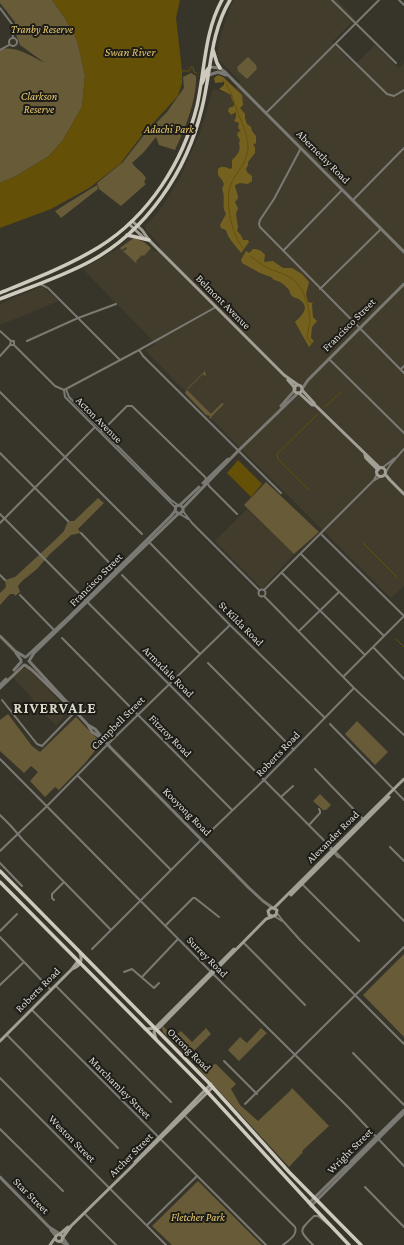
<!DOCTYPE html>
<style>
body{margin:0}
canvas{display:block;background:#373429}
</style>
<canvas width="404" height="1245"></canvas>
<script>
const ctx = document.querySelector('canvas').getContext('2d');
ctx.lineJoin = 'round';
function paint(path, color) { ctx.fillStyle = color; ctx.fill(path, 'evenodd'); }
function stroke(path, color, width, dash) { ctx.strokeStyle = color; ctx.lineWidth = width; ctx.lineCap = dash ? 'butt' : 'round'; ctx.setLineDash(dash || []); ctx.stroke(path); }
function drawText(font, color, halo, rows, align = 'center') {
  ctx.font = font + ' "Crimson Pro",serif'; ctx.lineWidth = 4; ctx.setLineDash([]); ctx.textBaseline = 'middle'; ctx.strokeStyle = halo; ctx.fillStyle = color; for (const [text, x, y, turn = 0] of rows) {
    ctx.save(); ctx.translate(x, y); ctx.rotate((+turn || 0) * Math.PI / 180); ctx.textAlign = isNaN(turn) ? turn : align; if (halo) ctx.strokeText(text, 0, 0); ctx.fillText(text, 0, 0); ctx.restore();
  }
}
paint(new Path2D(`
 M234 0H337L355 19 332 42 355 65 375 45 399 68 404 63V586L391 598 241 449 145 350 156 344 83 269 119 248 131 238H133L144 242 155 252 161 246 146 230 145 226 160 210 181 176 200 133 213 89 232 95 240 81 220 61 217 56 220 38 231 5Z
 M40 287 44 288 59 301 0 325V304Z
 M247 509 294 554 262 589 215 541Z
 M23 668H27L69 711 56 725 43 713 30 696 13 677Z`), '#423c2c');
paint(new Path2D(`
 M0 0H52L65 18 77 40 85 75 82 107 63 140 49 156 16 176 0 183V50C13 44 33 57 45 63L20 45 15 32V22L0 3Z
 M248 57 256 65 257 69 247 79 238 71 237 67Z
 M191 73 196 76C197 99 185 129 175 150L159 145 156 137 144 152 132 163C137 170 142 171 146 178L144 182 146 184 121 206 99 189 97 183 123 162 144 135 167 112 184 88 183 77Z
 M97 185 98 189 61 218 55 211Z
 M134 238 144 242 151 248 144 256 142 255 136 261 137 263H136L123 251 127 249 126 247 122 250 120 248Z
 M205 371 206 375 205 376 203 374 187 390 211 414 222 403 224 404 211 417 212 419 209 418 210 416 206 415 185 393 188 388Z
 M266 482 319 532 294 554 244 505Z
 M98 498 104 503 78 529 81 533 71 535 50 554 37 569 22 581 18 586 20 592 15 596 14 594H10L0 605V593L6 587 5 580 15 577 54 541 64 531 68 521H74Z
 M8 714 32 746 40 752 76 717 101 743 86 762 59 790 55 787 45 797 30 781 38 772 31 766 24 773 0 751V720Z
 M357 721 388 752 375 765 345 734Z
 M320 794 331 805 326 810H323L313 801Z
 M404 954V1037L363 995Z
 M163 1026 174 1037 181 1031 192 1042 206 1028 211 1034 188 1057 163 1032 162 1028Z
 M261 1028 267 1033 239 1061 228 1050 240 1037 247 1043Z
 M216 1064 236 1084 231 1089 240 1105 258 1121 290 1091 292 1088 329 1126 302 1151 303 1152 289 1167 198 1068 200 1065 205 1070 211 1065Z
 M198 1181 262 1245H172L152 1226Z`), '#675b38');
paint(new Path2D(`
 M218 75 223 77 242 95 243 105 240 108 245 114V118L247 124 251 127 252 131 256 136V143L253 145 255 147V153L248 162V165L246 169 247 172 252 176V181L248 184 240 183 235 185C235 189 238 193 238 198L235 202 238 208 236 214 238 227 237 231 241 235 243 240H248L249 242 241 253C236 246 228 239 226 230L221 228 220 225 226 214C221 205 226 197 222 189L224 184 222 180 218 175V169C222 165 226 167 230 169L232 168V160C238 154 241 151 239 143L240 140 237 135 238 132 241 131 238 128 239 123 234 121 236 117V112L231 115 228 111 229 108 234 106V102L232 100 231 95 219 89 224 85V82L215 83 214 78Z
 M253 249C259 249 262 251 265 255L264 262 273 261 283 268H292L302 274 309 282 306 294 308 302 313 303 312 304 313 317 317 321 312 327 311 338 314 341 309 347 295 322C301 316 311 308 300 300 298 298 294 298 292 296 290 294 290 292 289 290 285 285 280 281 274 280L271 277 260 273 242 263 241 260 246 251 249 253Z`), '#75611f');
paint(new Path2D(`
 M52 0H180L176 18 182 71V83L178 96 142 135 120 164 89 188 51 209 0 228V183L16 176 49 156 63 140 82 107 85 75 77 40 65 18Z
 M238 460 262 484 251 497 227 473Z`), '#645007');
stroke(new Path2D(`
 M182 71H189L191 67H193L194 72 197 73
 M223 80C232 90 233 101 238 113 243 126 252 143 246 157 243 168 233 176 230 187 225 202 232 236 243 248
 M250 256C256 260 262 265 268 268 276 272 284 273 291 278 304 287 309 305 310 320 310 326 307 332 307 338L312 344
 M325 407 341 392
 M309 490 278 459 277 454 318 414
 M363 543 397 577
 M396 639 404 647`), '#645007', 1);
stroke(new Path2D(`
 M332 0 396 63
 M399 0 404 5
 M0 8 12 24 13 38
 M9 42a4 4 0 1 1 8 0a4 4 0 1 1-8 0Z
 M336 44 387 94 394 96 404 90
 M0 50 9 45
 M266 113 379 0
 M301 148 274 199 260 220 259 224 260 227 404 373
 M353 200 404 148
 M283 251 342 190
 M40 284 48 288 120 360
 M320 289 381 229
 M0 331 11 341
 M27 341 78 318 116 304
 M14 345 55 386 64 390
 M139 350 143 356 281 493
 M0 356 10 345 11 341H14V345H10
 M329 359 404 433
 M401 369 404 366
 M66 389 69 397 171 500 178 505
 M64 390 139 350 216 307
 M64 390 65 397 175 507
 M0 392 142 534
 M101 432 127 406H132L205 477 209 486 237 514
 M0 453 68 521
 M382 468 395 458
 M386 472 390 465 404 449
 M375 480 380 477
 M183 511 192 523 259 590
 M0 514 404 921
 M180 514 188 519
 M0 523 95 427
 M81 533 117 571
 M321 534 404 616
 M149 542 230 625 325 718
 M301 554 384 636
 M282 573 365 655
 M0 575 5 580
 M122 575 200 654
 M258.5 593a3.5 3.5 0 1 1 7 0a3.5 3.5 0 1 1-7 0Z
 M264 590 374 480 377 474
 M20 595 54 630
 M264 596 354 688 404 735
 M299 631 339 592
 M62 638 232 810
 M373 647 404 679
 M208 663 294 750
 M344 676 404 616
 M2 700 37 744 42 746 75 712
 M330 724 404 800
 M0 759 211 972 348 1107 404 1166
 M315 769 364 820
 M78 776 171 870
 M281 797 293 786
 M0 815 11 826 23 840 111 930
 M309 825 320 813V811L319 809
 M212 830 264 780 354 688
 M325 843 338 857 341 858
 M390 847 404 861
 M0 851 46 807 107 745 230 625
 M0 863 22 886
 M301 883 359 941
 M54 900 52 898V894L64 882
 M277 913 283 921 300 940 404 1044
 M274 916 282 921
 M165 926 193 898H195L219 917
 M0 931 17 914
 M0 937 51 990
 M243 942 305 1005
 M92 949 201 840
 M124 972 132 969 154 988 159 983
 M142 977 178 939
 M0 985 24 962
 M56 986 171 1102
 M32 1010 266 1245
 M7 1035 118 1148
 M353 1053 404 1105
 M224 1061 257 1094
 M0 1078 166 1245
 M245 1104 404 947
 M184 1115 295 1227C298 1235 289 1240 283 1245
 M0 1129 63 1191
 M365 1187 404 1227
 M84 1213 116 1245
 M147 1225 197 1176
 M313 1245C298 1230 299 1231 314 1216H318L329 1225`), '#7a7973', 2);
stroke(new Path2D(`
 M210 67 220 68 226 73 404 252
 M209 75 218 72 226 75
 M302 389 308 380 404 284
 M281 406 295 390
 M203 483 228 459
 M180 505 199 487
 M183 508 238 451 298 393
 M0 636 15 651 25 657
 M16 653 21 660
 M26 657 70 616 171 516 175 511 176 506 180 505 183 508V511L179 514 175 511
 M29 661 34 653 178 514
 M29 661 88 725 92 732 98 736
 M25 665 32 670 74 711
 M14 670 21 662
 M0 685 6 679
 M0 688 24 665
 M88 725 95 729 110 747 249 888 263 901 273 908
 M0 1177 49 1227 60 1234
 M309 1203 404 1110
 M311 1206 404 1113
 M51 1230 56 1236
 M63 1238 68 1245
 M60 1241 67 1245`), '#7a7973', 3);
stroke(new Path2D(`
 M132 221 142 230 149 240 284 375 298 385
 M129 224 145 239
 M288 380 295 388
 M294 389a4 4 0 1 1 8 0a4 4 0 1 1-8 0Z
 M302 390 314 403 315 405 380 468
 M299 393 312 405H315
 M365 455 366 458 378 470
 M376.5 472a4.5 4.5 0 1 1 9 0a4.5 4.5 0 1 1-9 0Z
 M385 474 390 480 404 494
 M291 895 389 797
 M274 908 404 779
 M72 969C80 966 83 961 80 953
 M145 1029 159 1028 266 919 276 915 277 910 273 908H271L268 911 269 915 272 916
 M156 1039 154 1032 157 1026 234 949
 M0 1041 72 969 78 961
 M135 1162 211 1084
 M60 1234 68 1227
 M55.5 1238a3.5 3.5 0 1 1 7 0a3.5 3.5 0 1 1-7 0Z
 M63 1237 71 1226 213 1087
 M50 1245 55 1238`), '#a29f96', 3);
stroke(new Path2D(`
 M213 50 217 63 220 68
 M202 83C205 78 204 71 210 67
 M127 235 149 240
 M0 293C34 279 68 266 99 247 149 216 183 162 197 106 205 70 204 33 222 0
 M0 299C30 287 61 277 89 262 147 231 187 171 202 108 211 72 210 33 230 0
 M0 871 208 1082 289 1172 361 1245
 M0 882 202 1086 315 1209 349 1245`), '#cecabe', 3.5);
drawText('italic 11px', '#e9cb6f', '#1d1c17', [
 ["Tranby Reserve",42,30],
 ["Clarkson",39,97],
 ["Reserve",39,110],
 ["Adachi Park",169,130],
 ["Fletcher Park",198,1218]
]);
drawText('11px', '#dbd9d3', '#1d1c17', [
 ["Abernethy Road",323,157,45],
 ["Belmont Avenue",223,302,45],
 ["Francisco Street",349,325,-45],
 ["Acton Avenue",99,420,45],
 ["Francisco Street",96,580,-45],
 ["St Kilda Road",241,624,45],
 ["Armadale Road",168,672,45],
 ["Campbell Street",118,723,-45],
 ["Fitzroy Road",170,736,45],
 ["Roberts Road",278,754,-46],
 ["Kooyong Road",187,812,45],
 ["Alexander Road",333,837,-45],
 ["Surrey Road",207,957,45],
 ["Roberts Road",38,990,-45],
 ["Orrong Road",189,1050,45],
 ["Marchamley Street",120,1088,45],
 ["Weston Street",72,1139,45],
 ["Wright Street",350,1151,-45],
 ["Archer Street",131,1155,-45],
 ["Star Street",31,1196,45]
]);
drawText('italic 12px', '#e1c367', '#1d1c17', [
 ["Swan River",130,52]
]);
ctx.letterSpacing = '1px';
drawText('bold 15px', '#dbd7c9', '#1d1c17', [
 ["RIVERVALE",55,708]
]);
ctx.letterSpacing = '0px';
</script>
